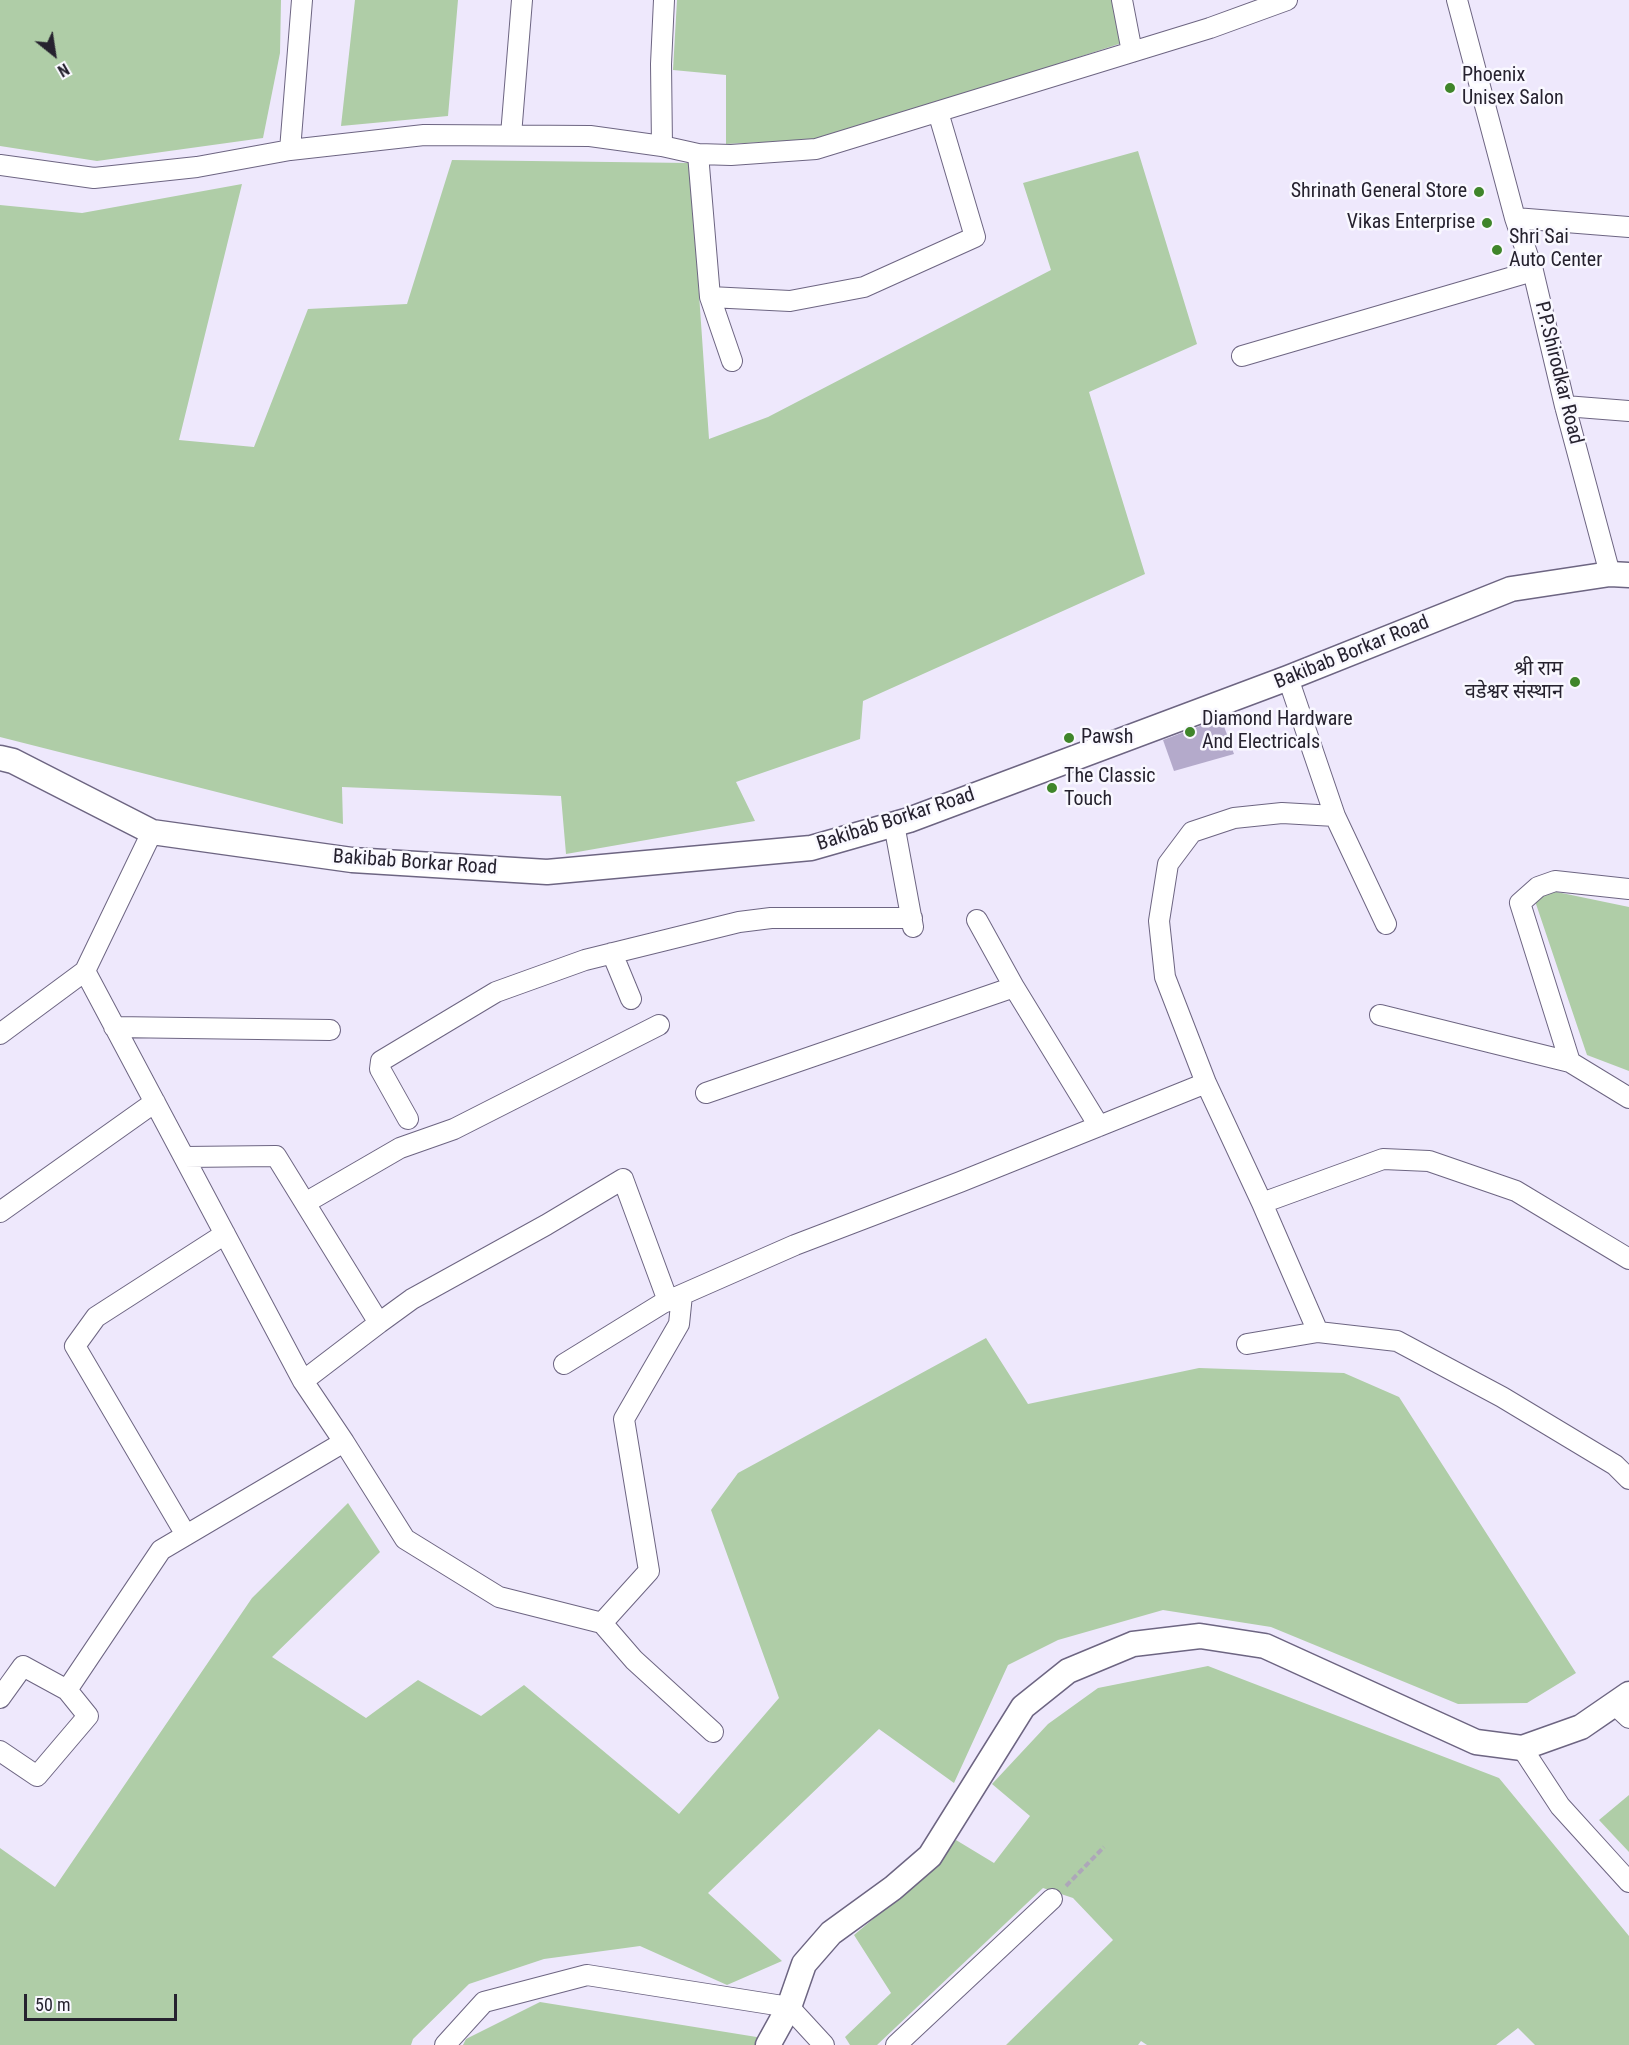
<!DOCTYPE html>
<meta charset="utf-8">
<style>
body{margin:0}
#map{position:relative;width:1629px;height:2045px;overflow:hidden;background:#eee8fc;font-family:"Roboto Condensed",sans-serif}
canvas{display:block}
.north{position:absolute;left:24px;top:24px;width:60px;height:60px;-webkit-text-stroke:4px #f9f8ff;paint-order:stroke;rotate:150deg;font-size:16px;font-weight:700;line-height:24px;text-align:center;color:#26222f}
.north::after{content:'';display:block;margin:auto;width:21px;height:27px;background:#26222f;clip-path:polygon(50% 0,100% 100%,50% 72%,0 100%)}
.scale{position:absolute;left:24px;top:1994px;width:153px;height:27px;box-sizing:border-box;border:3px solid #26222f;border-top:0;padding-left:8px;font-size:18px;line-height:21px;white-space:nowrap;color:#26222f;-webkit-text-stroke:4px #f9f8ff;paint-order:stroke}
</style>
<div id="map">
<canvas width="1629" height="2045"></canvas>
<div class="north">N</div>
<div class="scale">50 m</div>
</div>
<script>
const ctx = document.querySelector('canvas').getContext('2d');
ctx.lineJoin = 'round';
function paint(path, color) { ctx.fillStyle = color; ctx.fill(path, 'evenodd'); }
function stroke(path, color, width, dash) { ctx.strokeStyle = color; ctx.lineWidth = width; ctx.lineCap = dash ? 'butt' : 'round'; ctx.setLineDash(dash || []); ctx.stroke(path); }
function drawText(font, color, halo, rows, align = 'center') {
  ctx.font = font + ' "Roboto Condensed","Noto Sans Devanagari",sans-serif'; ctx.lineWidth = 5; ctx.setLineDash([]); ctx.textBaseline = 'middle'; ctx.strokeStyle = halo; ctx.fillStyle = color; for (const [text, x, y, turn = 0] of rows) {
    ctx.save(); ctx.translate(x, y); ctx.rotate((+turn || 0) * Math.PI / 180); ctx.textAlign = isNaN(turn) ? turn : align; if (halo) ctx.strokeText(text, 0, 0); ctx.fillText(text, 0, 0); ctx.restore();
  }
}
paint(new Path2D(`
 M0 0H281L280 53 263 138 97 161 0 146Z
 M355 0H458L448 116 341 126Z
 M677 0H1113L1122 43 827 139 726 144V75L673 70Z
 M1138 151 1197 344 1089 392 1145 574 863 701 860 739 736 782 755 821 566 854 561 796 342 787 343 824 0 737V205L82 213 242 184 179 440 254 447 308 309 407 304 452 160 690 163 709 439 768 417 1051 270 1023 183Z
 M1552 891 1629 907V1071L1587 1055 1535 901Z
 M986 1338 1028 1404 1199 1368 1344 1373 1399 1397 1576 1673 1527 1703 1458 1704 1271 1627 1163 1610 1058 1640 1008 1665 954 1783 879 1729 708 1893 782 1961 727 1985 640 1946 544 1959 469 1984 413 2039 411 2045H0V1848L55 1887 252 1598 348 1503 380 1552 272 1657 366 1718 418 1680 481 1716 524 1685 679 1814 779 1698 711 1510 738 1473Z
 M1208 1666 1499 1778 1629 1936V2045H1535L1518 2028 1496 2045H1147L1141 2041 1138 2045H1006L1113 1940 1073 1898 1043 1888 877 2045H850L845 2037 891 1993 854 1935 917 1882 956 1840 994 1863 1030 1816 992 1784 1048 1724 1098 1688Z
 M1629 1795V1852L1599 1820Z
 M540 2002 769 2039 765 2045H463L466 2039Z`), '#afcda7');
paint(new Path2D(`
 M1221 718 1234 754 1174 771 1163 740Z`), '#b4aacb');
const minor = new Path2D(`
 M1122 0 1132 52
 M1457 0 1515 218 1533 271 1565 406 1610 574
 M511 135 522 0
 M662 146 661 64 664 0
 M290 150 302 0
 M698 154 710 297 732 361
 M0 165 94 178 197 167 290 150 424 135 590 136 662 146 698 154 731 155 816 149 1210 28 1287 0
 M1515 218 1629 227
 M710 297 790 301 864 287 975 237 938 112
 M1242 356 1533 271
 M1565 406 1629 411
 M1288 678 1335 816 1386 924
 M894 824 913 927
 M977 920 1014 987
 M612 953 631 999
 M1380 1015 1570 1062 1629 1098
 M114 1027 330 1030
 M0 1034 85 971 152 832
 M1570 1062 1520 903 1538 887 1555 881 1629 889
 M1206 1083 1262 1203 1318 1332
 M706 1093 1014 987 1099 1126
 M408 1119 380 1069 381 1061 496 992 585 960 739 922 771 918H912
 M184 1157 276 1156 379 1323 303 1381
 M305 1203 400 1148 454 1129 659 1025
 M1262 1203 1383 1159 1429 1161 1516 1191 1629 1259
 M0 1212 155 1102
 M379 1323 412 1299 546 1225 623 1179 668 1301
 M1247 1344 1318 1332 1397 1341 1502 1397 1615 1465 1629 1479
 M564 1364 663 1303 795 1245 960 1182 1206 1083 1165 977 1159 921 1168 864 1192 832 1234 818 1282 813 1335 816
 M344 1442 405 1539 499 1597 602 1623 649 1571 624 1419 679 1324 682 1295
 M186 1535 75 1346 96 1317 225 1234
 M602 1623 634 1660 713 1732
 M67 1690 161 1550 344 1442 303 1381 85 971
 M0 1698 23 1666 67 1690 88 1716 37 1776 0 1751
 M1614 1704 1629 1718
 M1522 1748 1560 1806 1629 1882
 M445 2045 484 2002 587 1975 789 2007 824 2045
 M896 2045 1052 1899`);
const tertiary = new Path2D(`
 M0 758 13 761 152 832 352 860 547 872 811 848 909 820 1288 678 1511 589 1610 574 1629 575
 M768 2045 789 2007 804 1964 831 1933 893 1888 930 1856 1023 1707 1068 1671 1133 1644 1200 1636 1265 1646 1476 1742 1522 1748 1581 1727 1629 1694`);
stroke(minor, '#6d6582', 22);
stroke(tertiary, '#6d6582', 27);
stroke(new Path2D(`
 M1066 1886 1104 1847`), '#ada7b9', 4, [6, 3]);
stroke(minor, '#fff', 20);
stroke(tertiary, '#fff', 24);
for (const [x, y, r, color] of [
 [1450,88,6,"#3f852a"],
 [1479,192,6,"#3f852a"],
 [1487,223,6,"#3f852a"],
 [1497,250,6,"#3f852a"],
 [1575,682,6,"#3f852a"],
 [1190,732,6,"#3f852a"],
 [1069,738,6,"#3f852a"],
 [1052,788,6,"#3f852a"]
]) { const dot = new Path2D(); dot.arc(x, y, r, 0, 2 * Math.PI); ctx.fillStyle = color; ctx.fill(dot); stroke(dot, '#f9f8ff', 2); }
drawText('20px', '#26222f', '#f9f8ff', [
 ["Phoenix",1462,76],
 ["Unisex Salon",1462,99],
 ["Shrinath General Store",1467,192,"right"],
 ["Vikas Enterprise",1475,223,"right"],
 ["Shri Sai",1509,238],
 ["Auto Center",1509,261],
 ["श्री राम",1563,670,"right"],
 ["वडेश्वर संस्थान",1563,693,"right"],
 ["Diamond Hardware",1202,720],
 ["And Electricals",1202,743],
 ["Pawsh",1081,738],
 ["The Classic",1064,777],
 ["Touch",1064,800]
], 'left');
drawText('20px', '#26222f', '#f9f8ff', [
 ["P.P.Shirodkar Road",1558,373,76],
 ["Bakibab Borkar Road",1352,653,-22],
 ["Bakibab Borkar Road",896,820,-18],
 ["Bakibab Borkar Road",415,863,4]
]);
</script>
